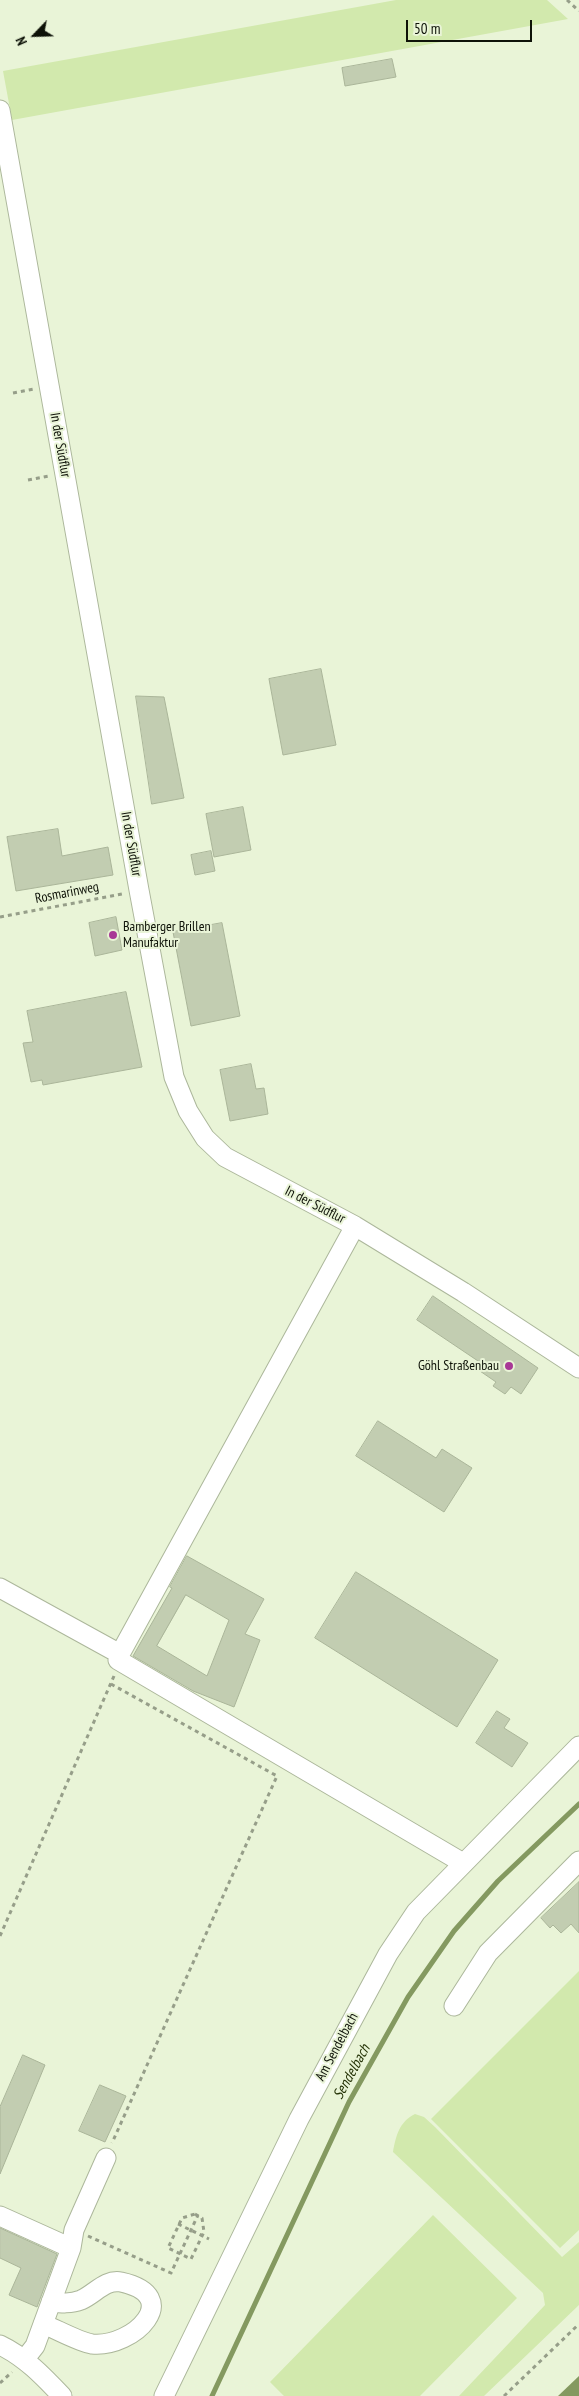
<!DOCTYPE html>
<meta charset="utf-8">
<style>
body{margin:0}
#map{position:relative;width:579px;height:2396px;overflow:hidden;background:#e9f4d7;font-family:"PT Sans Narrow",sans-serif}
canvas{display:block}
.north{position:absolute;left:10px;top:10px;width:50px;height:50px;-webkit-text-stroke:4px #e9f4d7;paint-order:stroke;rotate:246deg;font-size:14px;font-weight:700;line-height:20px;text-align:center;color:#0e1208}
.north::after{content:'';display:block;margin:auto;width:18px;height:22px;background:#0e1208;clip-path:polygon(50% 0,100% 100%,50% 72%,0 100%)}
.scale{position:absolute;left:406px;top:20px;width:126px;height:22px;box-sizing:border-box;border:2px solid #0e1208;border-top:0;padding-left:6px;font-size:15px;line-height:18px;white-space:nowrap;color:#0e1208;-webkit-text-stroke:4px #e9f4d7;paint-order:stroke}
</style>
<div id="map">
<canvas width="579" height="2396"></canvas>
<div class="north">N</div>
<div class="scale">50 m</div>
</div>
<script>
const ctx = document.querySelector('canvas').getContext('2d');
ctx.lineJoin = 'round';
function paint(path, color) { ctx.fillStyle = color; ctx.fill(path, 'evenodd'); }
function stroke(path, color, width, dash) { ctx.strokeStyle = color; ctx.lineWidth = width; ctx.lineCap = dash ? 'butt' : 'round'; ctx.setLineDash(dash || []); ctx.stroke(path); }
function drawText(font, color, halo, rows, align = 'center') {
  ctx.font = font + ' "PT Sans Narrow",sans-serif'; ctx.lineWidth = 4; ctx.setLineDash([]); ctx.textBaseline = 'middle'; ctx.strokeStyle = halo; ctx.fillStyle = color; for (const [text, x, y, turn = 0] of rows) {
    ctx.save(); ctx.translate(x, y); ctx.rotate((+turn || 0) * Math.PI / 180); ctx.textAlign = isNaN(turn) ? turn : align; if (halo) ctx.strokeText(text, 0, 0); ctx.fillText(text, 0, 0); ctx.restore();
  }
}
paint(new Path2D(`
 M396 0H547L568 19 12 120 3 71Z
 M579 1971V2230L560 2248 431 2119Z
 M415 2114 424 2117 435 2127 562 2257 579 2242V2305L484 2396H459L545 2305 543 2293 393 2152C396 2136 399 2122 415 2114Z
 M433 2215 517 2298 420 2396H284L270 2382Z`), '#d2e9ad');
paint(new Path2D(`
 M579 2376V2396H558Z`), '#849960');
stroke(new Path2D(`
 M212 2396 349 2102 408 1997 454 1931 498 1881 579 1804`), '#849960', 5);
const building = new Path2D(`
 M392 59 396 77 345 86 342 68Z
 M321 669 336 745 283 755 269 679Z
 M136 696 164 697 184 798 152 804Z
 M243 807 251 850 214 857 206 814Z
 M58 829 62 856 108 847 113 875 16 891 7 837Z
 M211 851 215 871 195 875 191 855Z
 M116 917 122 950 95 956 89 923Z
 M222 923 240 1016 191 1026 173 932Z
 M126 992 142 1067 43 1085 42 1080 31 1082 23 1043 33 1042 27 1011Z
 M251 1064 256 1089 264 1088 268 1114 230 1121 220 1070Z
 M433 1296 538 1368 521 1394 511 1387 505 1394 493 1386 496 1382 477 1369 481 1363 417 1320Z
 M378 1421 436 1458 442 1449 472 1468 444 1512 356 1456Z
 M187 1556 264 1599 245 1634 260 1640 234 1707 193 1691 133 1656 172 1588 170 1587ZM186 1595 229 1620 207 1676 157 1646Z
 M356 1572 498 1660 457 1727 315 1638Z
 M497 1711 510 1719 504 1728 528 1743 512 1767 476 1743Z
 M579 1882V1933L571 1924 561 1933 553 1925 550 1928 541 1918Z
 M23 2055 45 2065 0 2174V2107Z
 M100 2085 126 2096 105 2142 79 2131Z
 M0 2228 57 2254 37 2307 9 2295 21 2268 0 2258Z`);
paint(building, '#c2cdb1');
stroke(building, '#aab599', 1);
const minor = new Path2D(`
 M0 110 139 890 174 1077 188 1111 205 1138 225 1157 355 1226 463 1292 579 1368
 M0 1588 120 1654 355 1226
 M120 1654 118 1660 463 1863
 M454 2006 488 1953 579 1861
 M0 2216 71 2248 35 2346 24 2360
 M71 2248 74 2230 106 2158
 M43 2324C56 2329 79 2342 92 2344 134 2348 185 2296 121 2282 105 2279 95 2294 81 2300 71 2304 61 2303 51 2302
 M0 2345C25 2357 43 2376 62 2396
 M164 2396 299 2119 388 1954 416 1912 579 1746`);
stroke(minor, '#acb79b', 21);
stroke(new Path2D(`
 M567 0 579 11
 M13 393 34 389
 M28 480 49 476
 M0 917 122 894
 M111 1684 277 1776 112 2143
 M0 1936 114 1676
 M195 2214 202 2218 204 2232 191 2259 168 2248 182 2218Z
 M178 2224 209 2239
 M88 2236 171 2273 198 2215
 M0 2383 12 2372
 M504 2396 579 2324`), '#969e89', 3, [4, 4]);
stroke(minor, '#fff', 19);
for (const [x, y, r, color] of [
 [113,935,5,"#a83896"],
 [509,1366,5,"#a83896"]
]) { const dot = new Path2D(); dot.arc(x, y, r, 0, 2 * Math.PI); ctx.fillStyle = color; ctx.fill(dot); stroke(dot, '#e9f4d7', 2); }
drawText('14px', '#0e1208', '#e9f4d7', [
 ["In der Südflur",60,445,80],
 ["In der Südflur",131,844,80],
 ["Rosmarinweg",67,893,-11],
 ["In der Südflur",315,1205,27],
 ["Am Sendelbach",337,2047,-62]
]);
drawText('14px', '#0e1208', '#e9f4d7', [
 ["Bamberger Brillen",123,927],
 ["Manufaktur",123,943],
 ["Göhl Straßenbau",499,1366,"right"]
], 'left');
drawText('italic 15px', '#253306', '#e9f4d7', [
 ["Sendelbach",352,2072,-61]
]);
</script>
